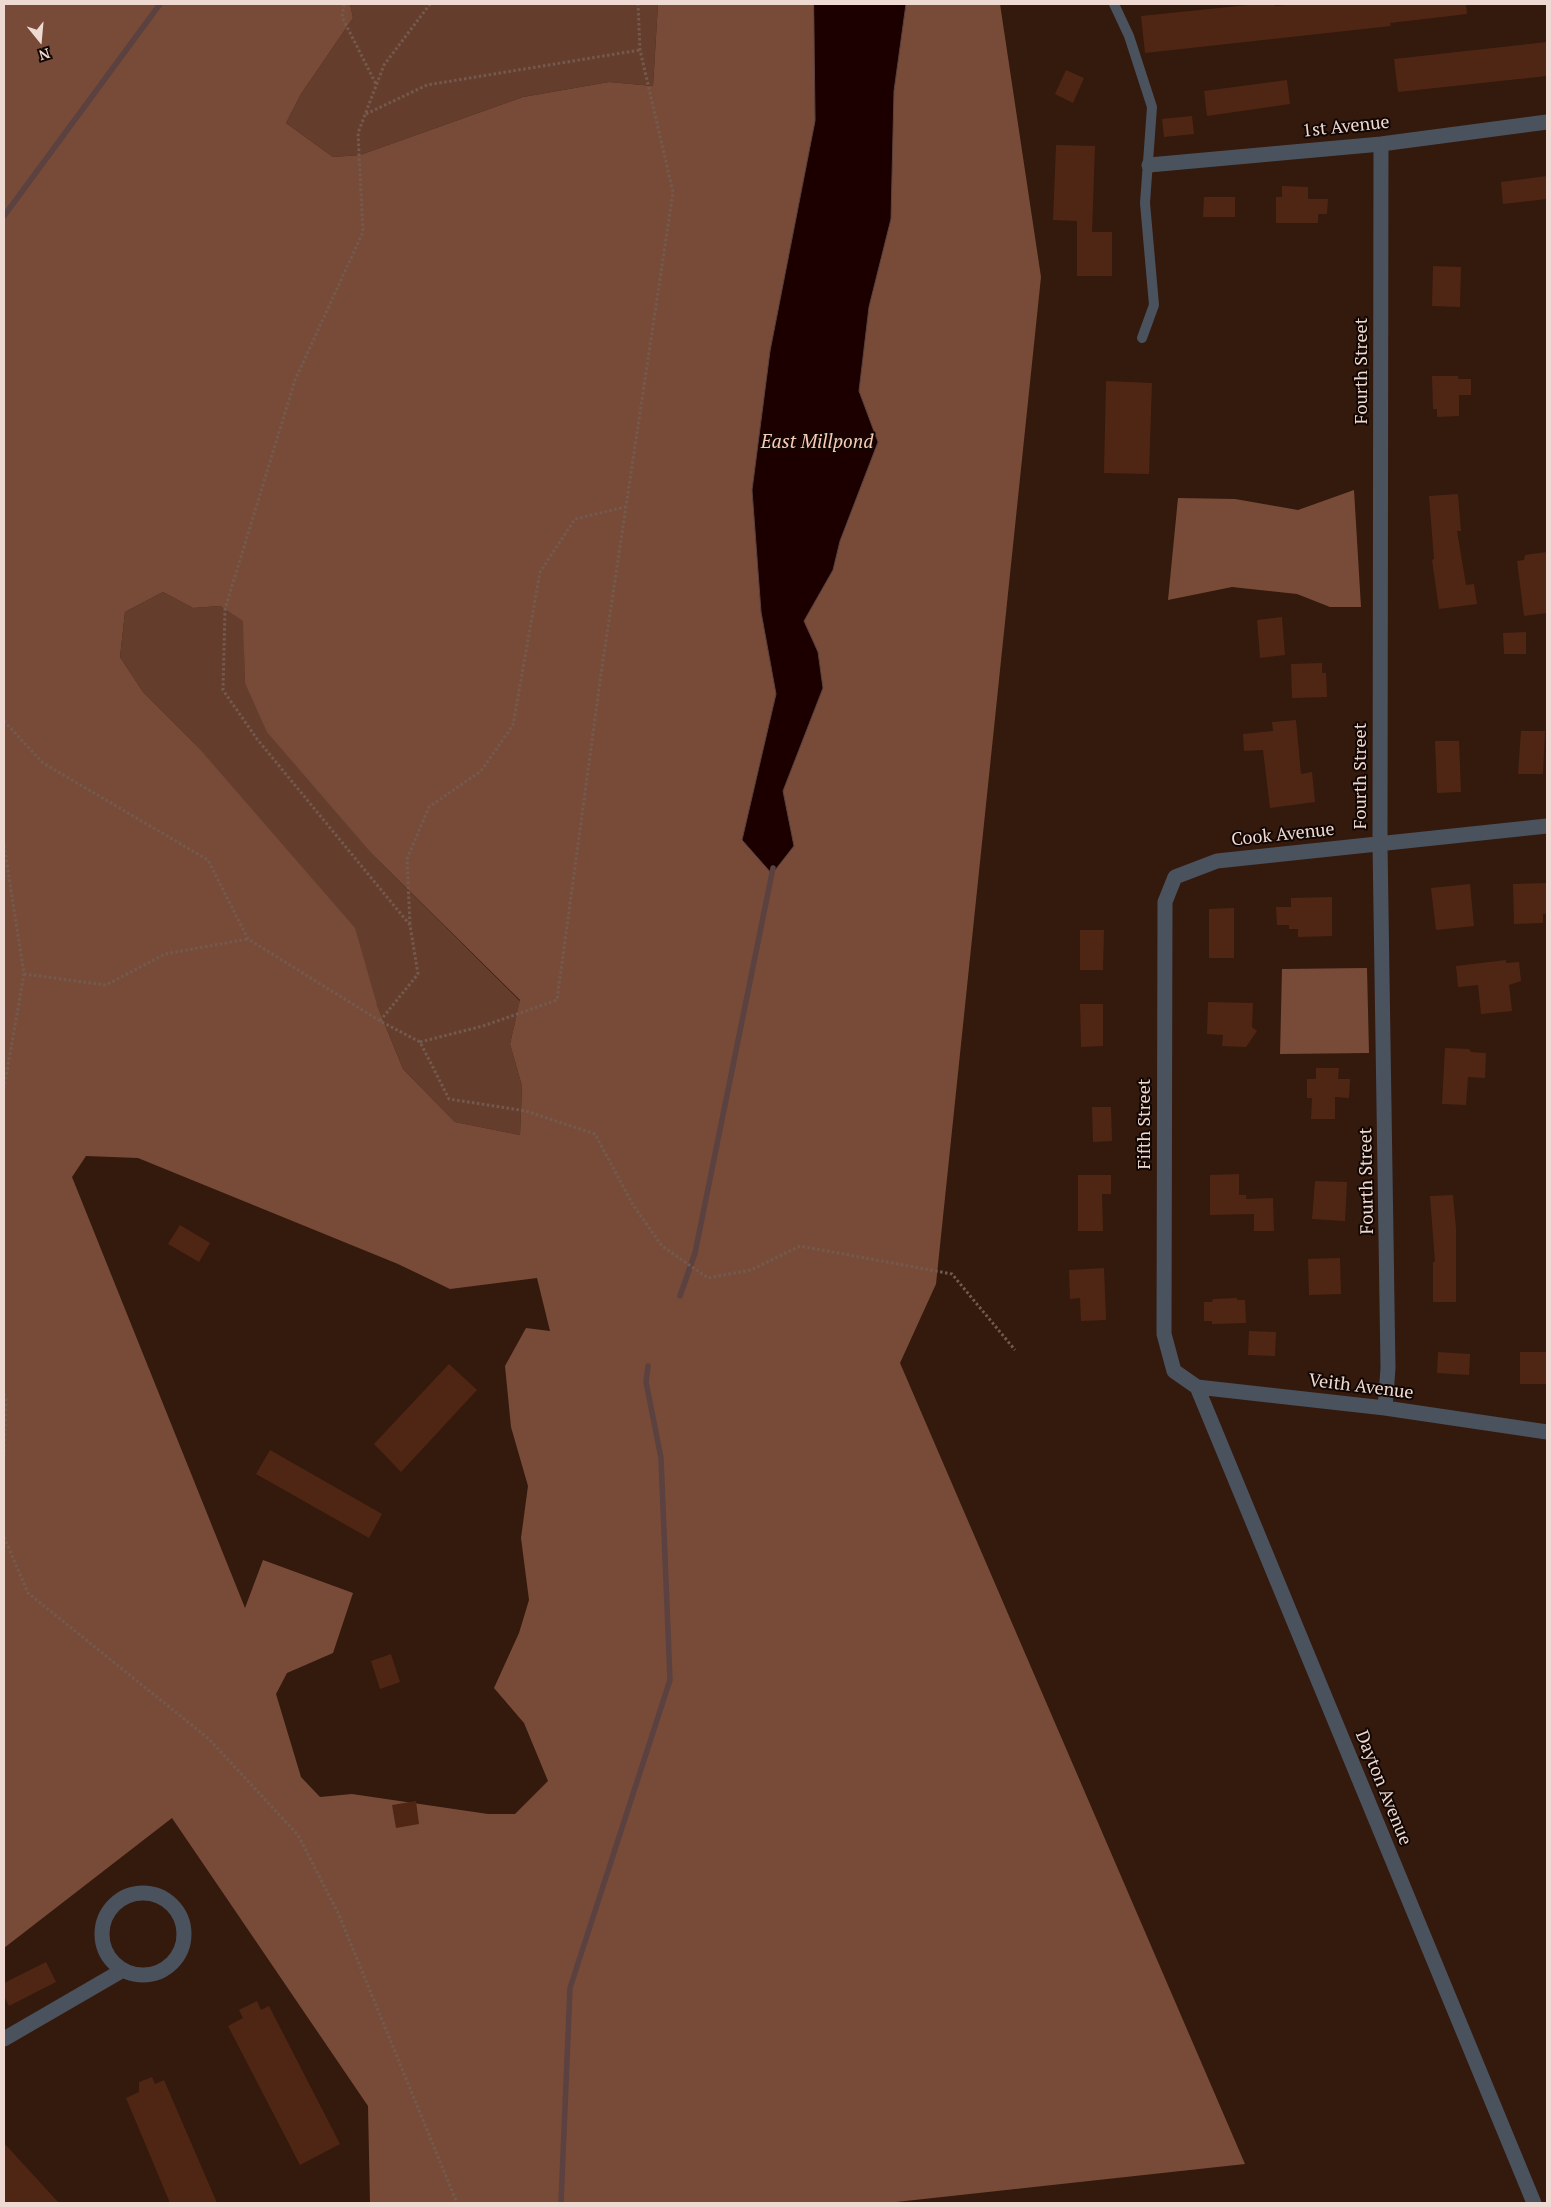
<!DOCTYPE html>
<style>
body{margin:0}
#map{position:relative;width:1551px;height:2207px;overflow:hidden;background:#34190d;font-family:"PT Serif",serif}
canvas{display:block}
.frame{position:absolute;inset:0;border:5px solid #eedad2;pointer-events:none}
.north{position:absolute;left:15px;top:15px;width:50px;height:50px;-webkit-text-stroke:4px #130704;paint-order:stroke;rotate:163deg;font-size:14px;font-weight:700;line-height:20px;text-align:center;color:#eedad2}
.north::after{content:'';display:block;margin:auto;width:18px;height:22px;background:#eedad2;clip-path:polygon(50% 0,100% 100%,50% 72%,0 100%)}
</style>
<div id="map">
<canvas width="1551" height="2207"></canvas>
<div class="frame"></div>
<div class="north">N</div>
</div>
<script>
const ctx = document.querySelector('canvas').getContext('2d');
ctx.lineJoin = 'round';
function paint(path, color) { ctx.fillStyle = color; ctx.fill(path, 'evenodd'); }
function stroke(path, color, width, dash) { ctx.strokeStyle = color; ctx.lineWidth = width; ctx.lineCap = dash ? 'butt' : 'round'; ctx.setLineDash(dash || []); ctx.stroke(path); }
function drawText(font, color, halo, rows, align = 'center') {
  ctx.font = font + ' "PT Serif",serif'; ctx.lineWidth = 4; ctx.setLineDash([]); ctx.textBaseline = 'middle'; ctx.strokeStyle = halo; ctx.fillStyle = color; for (const [text, x, y, turn = 0] of rows) {
    ctx.save(); ctx.translate(x, y); ctx.rotate((+turn || 0) * Math.PI / 180); ctx.textAlign = isNaN(turn) ? turn : align; if (halo) ctx.strokeText(text, 0, 0); ctx.fillText(text, 0, 0); ctx.restore();
  }
}
paint(new Path2D(`
 M350 4H658L653 86 609 82 523 97 360 155 333 157 286 123 301 94 353 18Z
 M163 592 193 608 220 606 244 621 245 683 373 855 520 1001 510 1044 522 1086 520 1135 455 1122 403 1069 377 1005 197 746 143 692 120 657 125 612Z`), '#653d2c');
paint(new Path2D(`
 M4 4H350L353 18 301 94 286 123 333 157 360 155 523 97 609 82 653 86 658 4H814L815 121 770 351 752 490 761 612 776 694 742 840 794 846 783 791 823 688 818 652 804 621 833 570 840 541 878 442 859 391 894 91 906 4H1000L1041 277 936 1284 900 1363 1245 2164 887 2203H370L368 2106 172 1818 4 1948ZM163 592 193 608 220 606 243 621 245 683 267 732 373 855 520 1000 510 1044 522 1086 520 1135 455 1122 403 1069 377 1005 355 928 197 746 143 692 120 657 125 612ZM86 1156 138 1158 398 1264 450 1289 537 1278 550 1331 526 1328 505 1366 511 1427 528 1486 521 1538 529 1600 519 1633 494 1688 524 1723 548 1781 515 1814H488L352 1794 320 1797 301 1777 276 1694 287 1673 333 1653 353 1593 263 1560 245 1608 72 1177Z
 M1354 490 1361 607H1330L1297 594 1232 587 1168 600 1178 498 1235 499 1298 510Z
 M1367 968 1369 1053 1280 1054 1282 969Z`), '#784b38');
const water = new Path2D(`
 M814 4H906L894 91 891 219 869 307 859 391 878 442 840 541 833 570 804 621 818 652 823 688 783 791 794 846 772 874 742 840 776 694 761 612 752 490 770 351 815 121Z`);
paint(water, '#1c0000');
stroke(water, '#5b413f', 1);
stroke(new Path2D(`
 M4 216 160 4
 M680 1296 695 1253 773 868
 M561 2203 570 1988 670 1680 661 1458 646 1382 648 1366`), '#5b413f', 5.5);
paint(new Path2D(`
 M1258 4H1275V6L1297 4H1466L1467 14 1390 23 1391 26 1145 53 1141 16Z
 M1547 42V76L1398 92 1394 59Z
 M1066 70 1084 78 1073 103 1055 94Z
 M1287 80 1290 104 1207 116 1204 91Z
 M1192 116 1194 134 1164 137 1162 119Z
 M1056 145 1095 146 1092 232H1112V276H1077V221L1053 220Z
 M1547 176V199L1503 204 1501 182Z
 M1282 186 1308 187V199H1328L1327 214H1318V223H1276V197H1282Z
 M1204 197H1235V217H1203Z
 M1433 266 1461 267 1460 307 1432 306Z
 M1432 376H1458V379H1471V395H1459V416L1437 417V409H1433Z
 M1106 381 1152 383 1149 474 1104 473Z
 M1458 494 1461 531H1457L1466 585 1474 584 1477 604 1439 609 1432 560 1434 559 1429 496Z
 M1547 552V613L1524 616 1517 561 1524 560 1525 555Z
 M1282 617 1285 655 1260 658 1257 620Z
 M1526 632V654H1504L1503 633Z
 M1322 663V673H1326L1327 697 1292 698 1291 664Z
 M1296 720 1301 774 1312 772 1315 802 1270 808 1263 750 1244 751 1243 734 1273 731 1272 722Z
 M1521 731H1545L1543 774H1518Z
 M1435 741H1459L1461 792 1437 793Z
 M1547 883V914H1543V923L1514 924 1513 884Z
 M1470 884 1474 926 1436 930 1431 888Z
 M1332 897V936L1298 937V929H1289V925H1277L1276 907H1291V898Z
 M1234 908V958H1209V909Z
 M1080 930H1104L1103 970H1080Z
 M1506 960V963L1519 962 1521 981 1509 985 1512 1011 1481 1014 1478 985 1458 987 1456 966Z
 M1208 1002 1253 1003 1252 1027 1257 1031 1246 1047 1222 1046 1223 1035 1207 1034Z
 M1080 1004H1103V1046L1081 1047Z
 M1445 1048 1469 1049 1471 1052 1486 1053 1485 1078 1468 1077 1466 1105 1442 1104Z
 M1316 1068H1339L1338 1079H1350L1349 1098 1335 1097V1119H1311L1312 1098H1307V1079H1316Z
 M1092 1107H1111L1112 1141 1093 1142Z
 M1239 1174V1195H1246V1199L1273 1198 1274 1231H1254V1214L1210 1215V1175Z
 M1078 1175H1111V1194H1102L1103 1231H1078Z
 M1315 1181 1347 1182 1345 1221 1312 1219Z
 M1453 1195 1456 1228V1302H1433V1262H1435L1430 1196Z
 M180 1225 210 1243 199 1262 168 1244Z
 M1340 1258 1341 1294 1309 1295 1308 1259Z
 M1104 1268 1106 1320 1081 1321 1080 1298 1070 1299 1069 1270Z
 M1237 1298V1300H1245L1246 1323 1212 1324V1321H1204V1302H1212L1213 1299Z
 M1249 1331 1276 1332 1275 1356 1248 1355Z
 M1438 1352 1470 1354 1469 1375 1437 1373Z
 M1520 1352H1547V1384H1520Z
 M449 1364 477 1390 401 1472 374 1444Z
 M270 1450 382 1514 369 1538 256 1474Z
 M391 1654 400 1682 380 1689 371 1661Z
 M416 1801 419 1824 396 1828 392 1805Z
 M46 1962 56 1982 9 2006 4 1996V1983Z
 M257 2001 261 2010 269 2006 340 2144 300 2165 228 2026 243 2018 239 2010Z
 M152 2077 155 2084 164 2080 217 2203H170L126 2098 139 2092V2082Z
 M4 2143 59 2203H4Z`), '#4f2614');
stroke(new Path2D(`
 M344 4 342 17 376 84
 M366 114 427 85 640 50
 M4 721 43 763 208 860 248 939 380 1021 420 1042 449 1099 526 1111 595 1134 633 1205 662 1246 708 1278 751 1270 800 1246 952 1274 1015 1350
 M4 845 24 974 4 1088
 M410 924 407 859 429 807 481 771 513 725 540 572 575 519 625 507
 M24 974 106 985 165 954 248 939
 M380 1021 418 974 410 925 257 739 223 690 225 609 295 380 363 232 358 133 384 65 430 4
 M420 1042 483 1026 557 1000 601 674 673 192 640 50 638 4
 M4 1394 6 1399 4 1458
 M4 1537 28 1593 209 1739 298 1835 339 1915 457 2203`), '#735a4f', 3, [2.5, 2.5]);
stroke(new Path2D(`
 M1114 4 1129 36 1152 107 1145 203 1154 305 1142 338`), '#4a525e', 10);
stroke(new Path2D(`
 M1381 144 1380 844 1388 1368 1385 1408
 M1149 165 1381 144 1547 122
 M1547 826 1217 861 1175 877 1165 902 1164 1334 1174 1371 1197 1387 1385 1408 1547 1432
 M1197 1387 1534 2203
 M102 1934a41 41 0 1 1 82 0a41 41 0 1 1-82 0Z
 M4 2039 123 1970`), '#4a525e', 15);
drawText('18px', '#eedad2', '#130704', [
 ["1st Avenue",1346,127,-6],
 ["Fourth Street",1362,371,-90],
 ["Fourth Street",1361,776,-90],
 ["Cook Avenue",1283,835,-6],
 ["Fifth Street",1145,1124,-90],
 ["Fourth Street",1367,1181,-91],
 ["Veith Avenue",1361,1387,7],
 ["Dayton Avenue",1383,1788,68]
]);
drawText('italic 19px', '#f9cbb8', '#130704', [
 ["East Millpond",817,443]
]);
</script>
